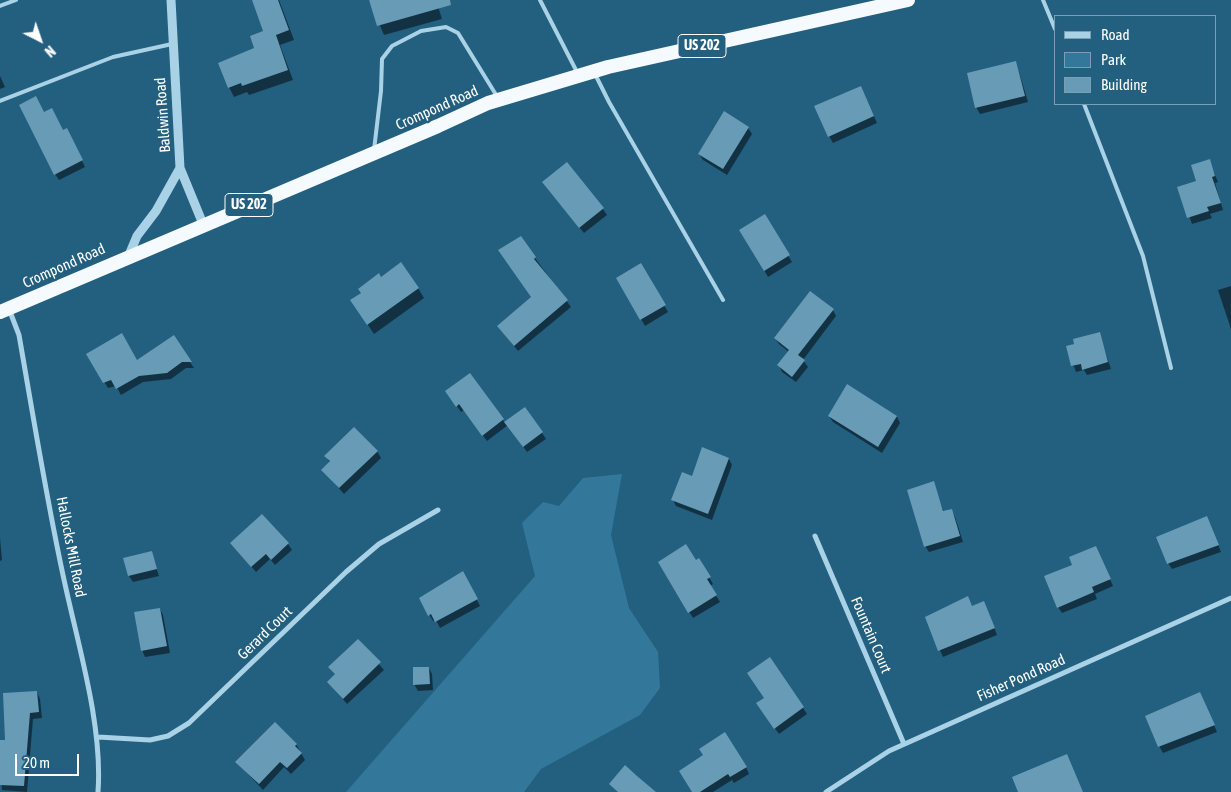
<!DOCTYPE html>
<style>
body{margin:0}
#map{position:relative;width:1231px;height:792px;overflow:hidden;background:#235f7f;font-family:"Asap Condensed",sans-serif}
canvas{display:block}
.legend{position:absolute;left:1054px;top:15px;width:162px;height:90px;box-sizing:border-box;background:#235f7f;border:1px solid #7b9fb2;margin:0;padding:6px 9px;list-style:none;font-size:15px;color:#fff}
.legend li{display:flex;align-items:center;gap:10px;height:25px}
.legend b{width:25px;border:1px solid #7b9fb2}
.north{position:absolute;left:15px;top:15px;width:50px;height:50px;-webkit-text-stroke:4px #235f7f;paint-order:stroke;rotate:139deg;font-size:14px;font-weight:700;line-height:20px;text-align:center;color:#fff}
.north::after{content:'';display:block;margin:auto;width:18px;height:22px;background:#fff;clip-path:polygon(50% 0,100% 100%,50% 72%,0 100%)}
.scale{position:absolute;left:15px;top:754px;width:64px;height:22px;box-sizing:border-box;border:2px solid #fff;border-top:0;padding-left:6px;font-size:15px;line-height:18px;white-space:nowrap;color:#fff;-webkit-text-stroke:4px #235f7f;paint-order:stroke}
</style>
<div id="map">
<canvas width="1231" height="792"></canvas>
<ul class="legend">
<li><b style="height:6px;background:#a9d2e6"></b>Road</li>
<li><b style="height:14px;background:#33789b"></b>Park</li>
<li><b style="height:14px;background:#689bb6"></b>Building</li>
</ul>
<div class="north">N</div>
<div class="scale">20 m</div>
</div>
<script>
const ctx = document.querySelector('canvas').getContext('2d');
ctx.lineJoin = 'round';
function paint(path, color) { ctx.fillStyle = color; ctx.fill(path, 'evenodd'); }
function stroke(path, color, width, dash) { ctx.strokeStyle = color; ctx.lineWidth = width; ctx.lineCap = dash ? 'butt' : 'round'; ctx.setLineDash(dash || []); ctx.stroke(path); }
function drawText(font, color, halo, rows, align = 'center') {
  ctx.font = font + ' "Asap Condensed",sans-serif'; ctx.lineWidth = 5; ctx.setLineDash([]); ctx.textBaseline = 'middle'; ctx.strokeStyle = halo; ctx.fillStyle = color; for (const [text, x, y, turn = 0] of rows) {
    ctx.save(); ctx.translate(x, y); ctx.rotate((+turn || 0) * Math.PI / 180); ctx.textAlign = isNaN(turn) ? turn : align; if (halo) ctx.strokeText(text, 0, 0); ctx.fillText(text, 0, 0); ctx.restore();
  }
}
paint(new Path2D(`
 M622 474 611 535 629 608 658 652 660 688 640 715 541 769 524 792H346L535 576 522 523 543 502 559 506 583 478Z`), '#33789b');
paint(new Path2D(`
 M253 0H279L294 40 280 45 293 80 249 95 247 92 234 97 229 87 265 31Z
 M369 0H436L442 19 384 35Z
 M1016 62 1028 102 980 114 976 107Z
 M0 76 5 87 0 89Z
 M864 94 877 123 833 143 829 136Z
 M44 114 70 136 85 167 59 180 55 174Z
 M748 128 752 134 727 175 703 160 699 154Z
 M1209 161 1218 182 1215 183 1223 210 1210 214 1212 218 1192 224 1179 188 1198 182Z
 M547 188 603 209 607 215 584 233Z
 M764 216 792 262 768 277 741 230Z
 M504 257 535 258 571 307 518 351 503 332 532 298Z
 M641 265 668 312 645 326 618 279Z
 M381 279 418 288 424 298 374 334 351 300Z
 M1231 286V329L1218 290Z
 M833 310 836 316 803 360 808 367 796 382 782 372 779 365 789 352 779 344 775 338Z
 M1099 333 1111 369 1087 375 1084 370 1076 372 1067 347Z
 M173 337 194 368H186L171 379 143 382 121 395 116 386 108 388 88 354 137 362Z
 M470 375 505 423 542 433 546 439 527 452 508 425 487 441 464 410 461 412 451 398Z
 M829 416 897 417 900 423 882 453 833 422Z
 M377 451 381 458 344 494 323 470 330 463 326 456Z
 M729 459 732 465 712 520 676 506 673 500 692 478Z
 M933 483 944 512 951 510 955 517 963 542 929 552 925 546Z
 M1210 524 1221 552 1172 569 1168 563Z
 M0 538 2 560 0 561Z
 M232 543 288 544 292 550 275 565 270 559 256 572Z
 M1096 547 1113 586 1095 594 1097 599 1062 613 1058 607 1073 565Z
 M151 552 159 576 133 582 129 576Z
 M699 560 713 584 710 586 720 602 693 618 659 562H695Z
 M463 573 480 606 440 628 436 620 433 621 420 598Z
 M972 607 987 609 997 635 943 657 926 618Z
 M160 609 163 615 170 653 145 657 142 650Z
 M358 640 384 670 347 704 328 682 336 675 330 667Z
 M770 658 807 714 779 734 762 710 766 698Z
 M429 668 432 674 433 690 418 691 414 684Z
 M37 692 40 699 42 718 33 719 27 792 2 790 0 758 6 742Z
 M1203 700 1217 732 1163 753 1159 746Z
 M296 744 305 760 291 774 284 767 263 790 237 762Z
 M746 767 749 774 734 783 732 780 713 792H693L680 771Z`), '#0007');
paint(new Path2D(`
 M252 0H278L289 30 276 35 288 70 242 86 241 83 228 88 218 63 254 48 250 36 263 31Z
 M369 0H450L451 5 377 26Z
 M1016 61 1025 96 975 108 967 73Z
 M861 86 874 116 828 137 814 106Z
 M36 96 44 112 52 108 63 130 67 128 83 160 54 175 19 105Z
 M724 111 749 127 723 169 698 154Z
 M1210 159 1215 176 1212 177 1221 203 1207 207 1209 211 1187 218 1177 187 1196 181 1191 165Z
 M567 162 604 208 579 228 542 182Z
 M765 214 790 255 764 271 739 230Z
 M521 236 536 257 534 259 568 300 514 346 497 326 531 297 498 250Z
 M401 262 419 288 367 325 350 300 361 293 358 289 379 273 381 277Z
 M641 263 666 305 640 320 616 278Z
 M810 291 834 309 798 355 805 360 792 377 777 365 789 350 774 338Z
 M1100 332 1108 362 1082 370 1081 364 1071 366 1066 346 1074 344 1073 339Z
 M122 333 137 360 174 335 192 362H182L167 373 139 376 116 389 111 380 103 383 86 354Z
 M470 373 504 419 482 436 459 404 456 407 445 391Z
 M847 384 897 416 878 447 828 416Z
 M525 407 543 432 523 447 504 422Z
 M354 427 378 451 339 488 321 470 330 461 324 456Z
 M702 447 729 458 708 514 671 500 682 472 692 476Z
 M934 481 943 511 952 509 960 536 924 547 907 490Z
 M262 514 289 543 271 560 266 554 251 567 230 543Z
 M1207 516 1219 545 1167 564 1156 537Z
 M686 544 696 560 699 558 711 577 707 579 717 595 688 613 658 562Z
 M1096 546 1111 579 1092 587 1094 592 1057 608 1044 576 1072 565 1069 557Z
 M152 551 157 569 128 576 123 558Z
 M463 571 478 599 435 622 431 614 428 616 419 598Z
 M968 596 972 606 984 601 995 628 938 651 925 617Z
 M160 608 167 646 141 651 134 612Z
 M358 639 381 662 343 699 327 682 335 674 328 667Z
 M770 657 804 707 774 729 756 703 764 698 747 673Z
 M413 667H429L430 684 413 685Z
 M37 691 39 712 30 713 24 786 0 785V740H5L3 693Z
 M1200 692 1215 725 1158 747 1145 716Z
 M275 722 297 744 295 746 302 753 287 768 280 762 259 784 235 762Z
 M725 732 747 767 730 777 728 774 700 792H692L679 771 703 755 699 749Z
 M1067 754 1083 792H1018L1012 777Z
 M625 765 637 776 656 792H618L609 784Z`), '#689bb6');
stroke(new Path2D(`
 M540 0 578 74
 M1043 0 1055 29
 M0 6 16 0
 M595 74 609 102 723 300
 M0 101 113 57 172 44
 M1084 104 1143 256 1171 368
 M374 150 381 91 382 59 392 46 421 31 446 27 458 33 498 98`), '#a9d2e6', 4);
stroke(new Path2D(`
 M9 309 19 335C33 415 46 496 63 575 77 642 103 724 98 792
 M815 536 904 744
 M98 737 150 740 168 736 189 723 346 572 379 544 438 510
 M826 792 889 751 1231 598`), '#a9d2e6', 5);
stroke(new Path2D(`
 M171 0 180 168 203 224
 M129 255 137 236 156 211 180 168`), '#a9d2e6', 9);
stroke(new Path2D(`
 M0 312 438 126 488 103 608 67 908 0`), '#f4fafe', 14);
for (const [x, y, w] of [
 [702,46,48],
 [249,205,48]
]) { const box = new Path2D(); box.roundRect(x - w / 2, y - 11.5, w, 23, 4); ctx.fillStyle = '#235f7f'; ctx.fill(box); stroke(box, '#fff', 1); }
drawText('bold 14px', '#fff', null, [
 ["US 202",702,46],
 ["US 202",249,205]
]);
drawText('15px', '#fff', '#235f7f', [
 ["Crompond Road",437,108,-24],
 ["Baldwin Road",163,115,-94],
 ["Crompond Road",64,266,-24],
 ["Hallocks Mill Road",71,547,79],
 ["Gerard Court",265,633,-44],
 ["Fountain Court",871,635,67],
 ["Fisher Pond Road",1021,678,-24]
]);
</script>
